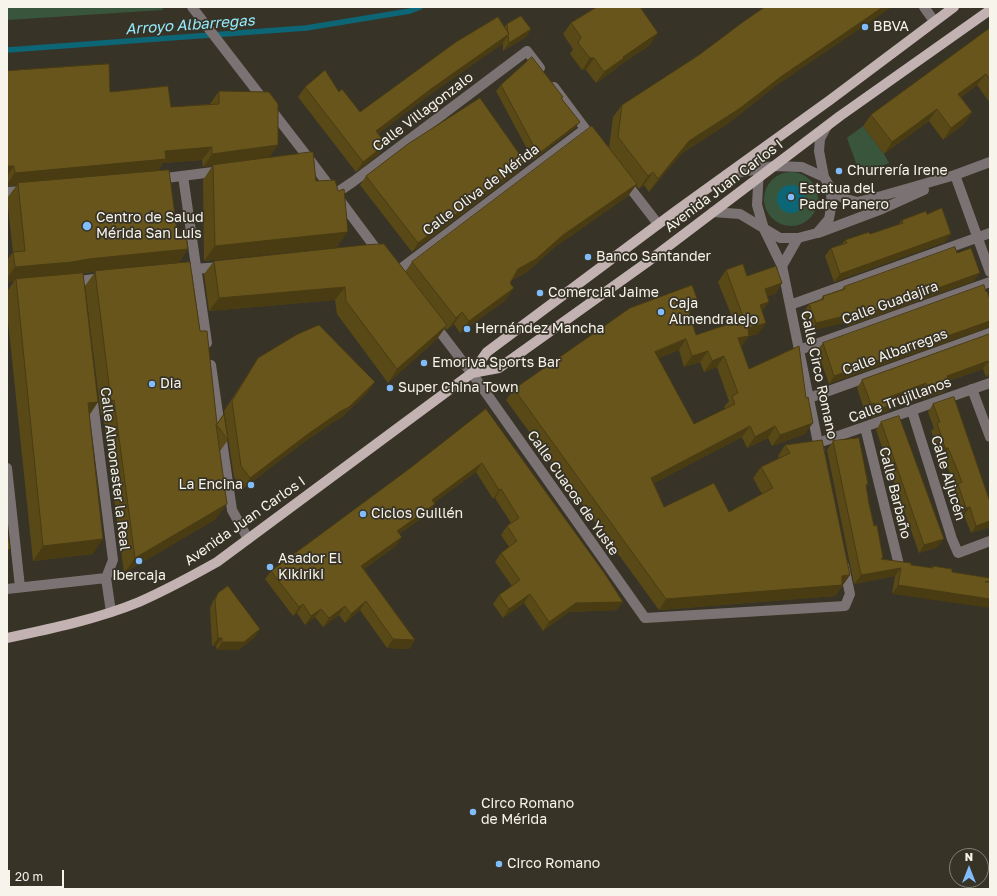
<!DOCTYPE html>
<meta charset="utf-8">
<style>
body{margin:0}
#map{position:relative;width:997px;height:896px;overflow:hidden;background:#373327;font-family:"Golos Text",sans-serif}
canvas{display:block}
.frame{position:absolute;inset:0;border:8px solid #f7f4ec;pointer-events:none}
.north{position:absolute;left:949px;top:848px;width:40px;height:40px;box-sizing:border-box;background:#373327;border:1px solid #848076;border-radius:50%;rotate:0deg;font-size:11px;font-weight:700;line-height:16px;text-align:center;color:#f7f4ec}
.north::after{content:'';display:block;margin:auto;width:14px;height:18px;background:#80bdfa;clip-path:polygon(50% 0,100% 100%,50% 72%,0 100%)}
.scale{position:absolute;left:8px;top:870px;width:56px;height:18px;box-sizing:border-box;border:2px solid #f7f4ec;border-top:0;padding-left:5px;font-size:12px;line-height:14px;white-space:nowrap;color:#f7f4ec;-webkit-text-stroke:3px #373327;paint-order:stroke}
</style>
<div id="map">
<canvas width="997" height="896"></canvas>
<div class="frame"></div>
<div class="north">N</div>
<div class="scale">20 m</div>
</div>
<script>
const ctx = document.querySelector('canvas').getContext('2d');
ctx.lineJoin = 'round';
function paint(path, color) { ctx.fillStyle = color; ctx.fill(path, 'evenodd'); }
function stroke(path, color, width, dash) { ctx.strokeStyle = color; ctx.lineWidth = width; ctx.lineCap = dash ? 'butt' : 'round'; ctx.setLineDash(dash || []); ctx.stroke(path); }
function drawText(font, color, halo, rows, align = 'center') {
  ctx.font = font + ' "Golos Text",sans-serif'; ctx.lineWidth = 3.5; ctx.setLineDash([]); ctx.textBaseline = 'middle'; ctx.strokeStyle = halo; ctx.fillStyle = color; for (const [text, x, y, turn = 0] of rows) {
    ctx.save(); ctx.translate(x, y); ctx.rotate((+turn || 0) * Math.PI / 180); ctx.textAlign = isNaN(turn) ? turn : align; if (halo) ctx.strokeText(text, 0, 0); ctx.fillText(text, 0, 0); ctx.restore();
  }
}
paint(new Path2D(`
 M7 7H162L163 10 7 20Z
 M863 126 884 154 889 163 860 174 847 138Z
 M764 199a27 27 0 1 1 54 0a27 27 0 1 1-54 0Z`), '#39563d');
paint(new Path2D(`
 M777 199a14 14 0 1 1 28 0a14 14 0 1 1-28 0Z`), '#0d6675');
stroke(new Path2D(`
 M7 50 306 28 410 11 420 7`), '#0d6675', 5.5);
stroke(new Path2D(`
 M972 389 990 437`), '#7b7373', 10);
stroke(new Path2D(`
 M192 7 310 160 380 254
 M924 7 934 21
 M554 87 595 142
 M765 147 759 168 757 205 764 229 782 266 820 453
 M726 175 774 166 802 167 824 177
 M955 175 990 272
 M183 176 207 343
 M158 179 221 171
 M624 180 658 224
 M830 187 843 198 857 202 878 197 955 175 990 162
 M7 192 24 191
 M335 194 354 181 527 51 540 68
 M713 212 740 214 780 238H798L817 233 829 219 832 202 830 187 824 177 819 151 820 139 827 126
 M818 233 882 209 924 190
 M782 266 798 238
 M178 270 222 267
 M395 273 585 129
 M71 282 102 278
 M790 305 990 233
 M434 324 479 383 645 618 845 606 850 594 844 566
 M799 350 990 282
 M211 365 232 510 248 539
 M92 395 113 560 106 578 111 612
 M809 398 990 333
 M912 411 952 539 958 553 990 541
 M865 427 899 565
 M818 443 990 383
 M7 468 20 587
 M7 589 106 578`), '#7b7373', 10);
stroke(new Path2D(`
 M472 373 499 368 646 263 840 116 990 10
 M7 638C50 629 98 619 139 602 166 590 192 576 217 562L472 373 487 352 676 211 830 100 954 7`), '#c2b2b2', 10);
paint(new Path2D(`
 M571 23 650 45 617 67 616 69 596 83 586 70H582L570 54 573 49 563 34Z
 M507 24 531 29 526 37 503 51V43L502 44 424 99 378 134 386 144 379 154 356 172 298 97 305 87 339 92 360 112 504 28Z
 M990 28V103L977 85 961 97 972 112 964 124 943 140 929 121 884 154 863 126 871 115Z
 M7 71 110 92 171 107 210 104 219 91 269 158 316 181 337 247 204 261 203 180 213 165 203 167 202 160 163 163 158 171 178 238 188 249 178 263 200 331 217 423 224 414 228 440 220 451 216 519 124 573 103 415H101L85 286 95 272 83 273 98 402 89 415 93 554 33 561 7 311V292L14 281 7 282V260L13 252 7 198 17 185 7 186Z
 M501 85 562 98 575 128 533 160 496 91Z
 M773 88 730 122 681 154 649 192 644 185 639 189 636 185 628 196 555 247 527 272 512 280 510 283 506 300 460 333 454 324 447 330 445 328 437 339 388 383 337 314 335 300 209 311 204 274 214 261 405 272 412 262 609 148 613 117 622 105Z
 M519 171 412 252 360 185 366 176Z
 M927 214 945 242 834 282 825 256 831 248 842 244 845 240 870 234 898 225 902 220Z
 M957 253 974 281 848 326 847 322 810 331 804 312 809 304 820 300 823 296 842 289 844 287Z
 M726 270 747 276 782 283 775 294 767 296 762 312 758 334 749 336 741 347 749 369 805 434 772 446 768 438 747 448 742 437 654 483 664 507 729 512 762 494 753 478 761 467 779 458 778 456 785 445 822 440 850 575 835 596 659 610 506 400 514 389 698 301 690 312 689 313 696 335 734 322 718 282ZM679 350 684 367 700 362 704 372 717 367 729 401 724 407 725 409 694 424 658 358Z
 M990 300 829 384 817 350 823 343Z
 M990 334V377H986L983 369 948 381 950 384 944 392 923 399 920 391 894 401 895 403 889 411 871 418 869 411 865 412 857 388 862 380Z
 M258 358 367 393 341 418 333 422 300 445 243 489 234 477 224 411 251 369Z
 M933 404 990 502V527L971 533 964 515 961 516 952 492 955 488 943 455 940 456 931 431 934 428 928 412Z
 M486 409 617 610 569 612 543 631 524 603 503 618 493 604 499 595 512 586 495 562 501 553 509 547 501 535 507 526 511 523 495 498 493 499 476 472 434 503 429 513 399 534 396 546 364 569 415 640 409 649 387 648 360 610 345 623 339 615 323 627 315 617 305 625 297 613 293 616 265 579 271 571 409 469Z
 M881 422 938 547 919 553 876 430Z
 M833 441 866 487 874 526 882 559 911 565 931 568 932 566 952 569 892 594 895 576 854 584 827 450Z
 M218 593 255 637 238 650H217L216 646H212L210 608 213 601Z`), '#594917');
paint(new Path2D(`
 M883 7H892L773 88 730 122 681 154 649 192 658 179 689 141 782 76Z
 M531 29 526 37 503 51 509 43Z
 M658 33 650 45 617 67 616 69 596 83 604 72 623 57Z
 M509 34 502 44 424 99 369 141 376 131 431 89Z
 M590 58H594L586 70H582Z
 M986 74 977 85 950 105 958 94Z
 M937 109 929 121 884 154 892 142Z
 M972 112 964 124 943 140 951 128Z
 M580 122 575 128 533 160 538 154Z
 M386 144 379 154 356 172 363 162Z
 M278 145 269 158 203 167 212 154Z
 M212 147 202 160 163 163 157 172 18 183 17 185 7 186V184L15 173 165 151Z
 M525 162 519 171 412 252 418 243Z
 M7 166H14L7 176Z
 M653 172 644 185 639 189 648 176Z
 M637 184 628 196 555 247 527 272 509 281 518 269 563 235Z
 M348 232 337 247 204 261 215 246Z
 M951 234 945 242 834 282 840 274Z
 M188 249 178 264 16 279 14 281 7 282V278L15 267 88 259Z
 M980 273 974 281 848 326 854 318Z
 M782 283 775 294 757 300 765 289Z
 M345 287 335 300 209 311 219 298Z
 M514 288 506 300 460 333 469 321Z
 M698 301 690 312 679 317 687 306Z
 M769 302 761 313 760 305Z
 M462 312 454 324 447 330 456 318Z
 M853 314 847 322 810 331 816 323Z
 M990 321V327L829 384 834 376Z
 M766 323 758 334 749 336 741 347 738 338 748 328Z
 M447 325 437 339 388 383 397 369Z
 M686 339 679 350 647 363 655 352Z
 M708 351 700 362 684 367 692 356Z
 M724 356 717 367 704 372 712 361Z
 M988 361 983 369 941 383 947 376Z
 M990 372V377H986Z
 M375 382 367 393 341 418 333 422 300 445 243 489 250 478Z
 M926 383 920 391 887 404 892 396Z
 M950 384 944 392 923 399 929 392Z
 M114 400 103 415H101L111 401Z
 M98 402 88 417V403Z
 M874 403 869 411 865 412 871 404Z
 M895 403 889 411 871 418 877 410Z
 M813 423 805 434 772 446 780 435Z
 M750 426 742 437 643 489 651 478Z
 M775 426 768 438 747 448 755 437Z
 M945 448H948L943 455 940 456Z
 M482 463 476 472 426 509 432 500Z
 M501 489 495 498 493 499 499 490Z
 M227 504 216 519 124 573 135 558Z
 M435 504 429 513 391 539 397 531Z
 M970 507 964 515 961 516 966 508Z
 M990 521V527L971 533 976 526Z
 M402 537 396 546 355 575 361 566Z
 M103 539 93 554 33 561 43 546Z
 M944 539 938 547 919 553 924 545Z
 M901 568 895 576 854 584 861 575Z
 M850 575 835 596 659 610 666 599Z
 M898 585 990 599V608L892 594Z
 M530 594 524 603 503 618 509 609Z
 M366 601 360 610 345 623 351 614Z
 M623 602 617 610 569 612 543 631 549 622 576 603Z
 M303 604 297 613 293 616 299 607Z
 M345 606 339 615 323 627 329 618Z
 M321 609 315 617 305 625 311 616Z
 M260 629 255 637 238 650H217L222 642Z
 M218 638H222L216 646H212Z
 M393 639 415 640 409 649 387 648Z`), '#493c13');
const building = new Path2D(`
 M597 7H640L658 33 623 57 624 58 604 72 594 58H590L578 43 581 37 571 23Z
 M765 7H883L782 76 739 109 689 141 658 179 653 172 648 176 618 137 622 105 699 55 743 22Z
 M521 16 531 29 509 43 508 35 509 34 508 33 507 24Z
 M498 17 509 34 431 89 376 131 386 144 363 162 305 87 325 70 339 92 342 89 360 112 456 42Z
 M990 28V80L986 74 958 94 972 112 951 128 937 109 892 142 871 115Z
 M532 57 563 97 561 98 580 122 538 154 501 85Z
 M109 64 110 92 168 86 171 107 219 104V91L269 92 278 104V145L212 154V147L165 151 166 159 15 173 14 166H7V71Z
 M480 98 525 162 418 243 366 176 408 144Z
 M592 126 637 184 563 235 536 259 518 269 510 283 514 288 469 321 462 312 456 318 412 262Z
 M313 152 316 181 335 180 338 191 344 189 348 232 215 246 213 165Z
 M169 170 178 238 186 235 188 249 88 259 72 262 15 267 13 252 25 251 18 183Z
 M942 208 951 234 840 274 831 248 847 243 845 240 869 232 870 234 903 223 902 220 926 211 927 214Z
 M384 244 447 325 397 369 346 301 345 287 219 298 214 261 364 245Z
 M955 247 957 253 971 248 980 273 854 318 853 314 816 323 809 304 824 299 823 296 845 289 844 287Z
 M190 262 200 331H207L217 424 224 414 228 440 216 424 227 504 135 558 114 400 111 401 95 271Z
 M743 264 747 276 776 266 782 283 765 289 769 302 760 305 766 323 748 328 749 336 738 338 749 369 799 346 806 398 808 397 813 423 780 435 775 426 755 437 750 426 651 478 664 507 714 483 729 512 773 488 761 467 790 453 785 445 822 440 850 575 842 576V585L666 599 514 389 630 308 692 285 698 301 687 306 696 335 744 319 726 270ZM686 339 692 356 708 351 712 361 724 356 738 393 732 396 735 404 694 424 655 352Z
 M83 273 98 402 88 403 103 539 43 546 16 279Z
 M984 285 986 292 987 291 990 300V321L834 376 823 343Z
 M319 325 375 382 349 407 341 411 308 434 250 478 241 466 232 401 258 358 296 335Z
 M990 334V365L988 361 947 376 950 384 929 392 926 383 892 396 895 403 877 410 874 403 871 404 862 380Z
 M954 397 990 502V521L976 526 970 507 966 508 958 484 962 482 954 462 948 448H945L937 423 940 422 933 404Z
 M486 409 605 574 623 602 576 603 549 622 530 594 509 609 499 595 520 580 501 553 517 541 507 526 519 518 501 489 499 490 482 463 432 500 435 504 397 531 402 537 361 566 415 640 393 639 366 601 351 614 345 606 329 618 321 609 311 616 303 604 299 607 271 571 409 469Z
 M899 416 944 539 924 545 881 422Z
 M859 438 868 484 866 485 869 504 874 526 877 525 883 558 881 559 911 563V565L933 568 932 566 952 569V572L990 578V581L985 582H990V599L898 585 901 568 861 575 833 441Z
 M7 526 10 549 7 550Z
 M228 586 260 629 244 642H222V638H218L215 600 218 593Z`);
paint(building, '#68551b');
stroke(building, '#493c13', 1);
for (const [x, y, r, color] of [
 [865,27,4,"#80bdfa"],
 [839,171,4,"#80bdfa"],
 [791,197,4,"#80bdfa"],
 [87,226,5,"#80bdfa"],
 [588,257,4,"#80bdfa"],
 [540,293,4,"#80bdfa"],
 [661,312,4,"#80bdfa"],
 [467,329,4,"#80bdfa"],
 [424,363,4,"#80bdfa"],
 [152,384,4,"#80bdfa"],
 [390,388,4,"#80bdfa"],
 [251,485,4,"#80bdfa"],
 [363,514,4,"#80bdfa"],
 [139,561,4,"#80bdfa"],
 [270,567,4,"#80bdfa"],
 [473,812,4,"#80bdfa"],
 [499,864,4,"#80bdfa"]
]) { const dot = new Path2D(); dot.arc(x, y, r, 0, 2 * Math.PI); ctx.fillStyle = color; ctx.fill(dot); stroke(dot, '#373327', 1.5); }
drawText('14px', '#f7f4ec', '#373327', [
 ["BBVA",873,27],
 ["Churrería Irene",847,171],
 ["Estatua del",799,189],
 ["Padre Panero",799,205],
 ["Centro de Salud",96,218],
 ["Mérida San Luis",96,234],
 ["Banco Santander",596,257],
 ["Comercial Jaime",548,293],
 ["Caja",669,304],
 ["Almendralejo",669,320],
 ["Hernández Mancha",475,329],
 ["Emoriva Sports Bar",432,363],
 ["Dia",160,384],
 ["Super China Town",398,388],
 ["La Encina",243,485,"right"],
 ["Ciclos Guillén",371,514],
 ["Asador El",278,559],
 ["Kikiriki",278,575],
 ["Ibercaja",139,576,"center"],
 ["Circo Romano",481,804],
 ["de Mérida",481,820],
 ["Circo Romano",507,864]
], 'left');
drawText('14px', '#f7f4ec', '#373327', [
 ["Calle Villagonzalo",423,112,-37],
 ["Avenida Juan Carlos I",724,186,-37],
 ["Calle Oliva de Mérida",481,190,-37],
 ["Calle Guadajira",890,303,-20],
 ["Calle Albarregas",895,352,-20],
 ["Calle Circo Romano",819,375,78],
 ["Calle Trujillanos",900,400,-20],
 ["Calle Almonaster la Real",115,469,83],
 ["Calle Aljucén",948,478,73],
 ["Calle Cuacos de Yuste",573,493,55],
 ["Calle Barbaño",895,493,76],
 ["Avenida Juan Carlos I",245,521,-35]
]);
drawText('italic 15px', '#94ebfd', '#373327', [
 ["Arroyo Albarregas",190,25,-4]
]);
</script>
